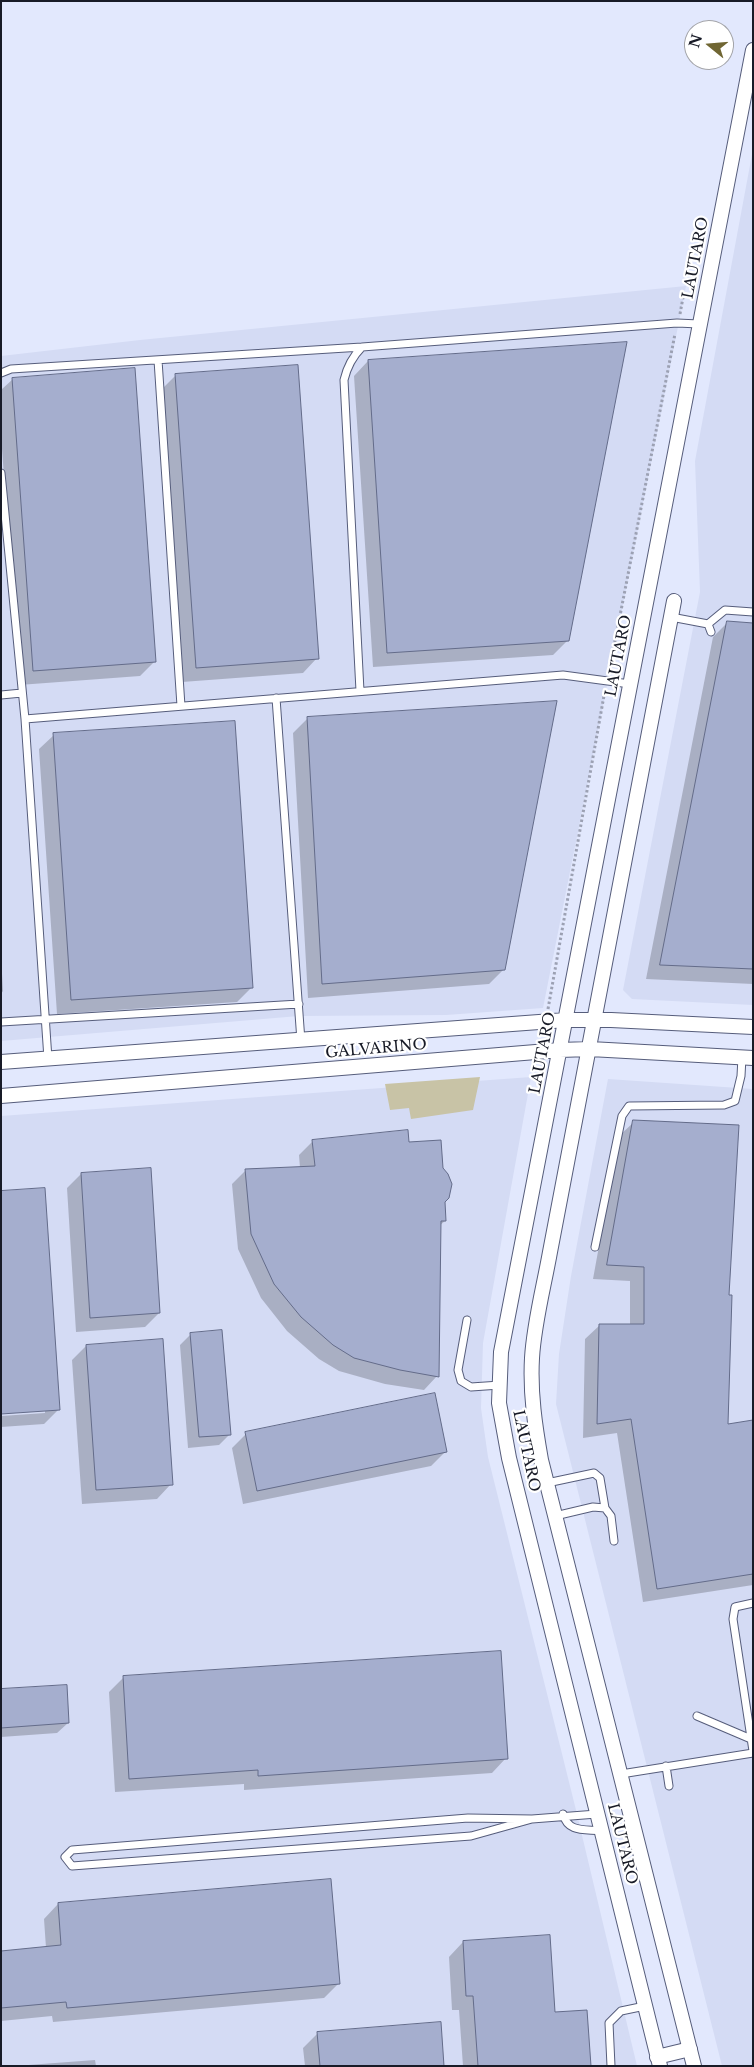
<!DOCTYPE html>
<style>
body{margin:0}
#map{position:relative;width:754px;height:2067px;overflow:hidden;background:#e2e8fd;font-family:"Libre Baskerville",serif}
canvas{display:block}
.frame{position:absolute;inset:0;border:2px solid #181b27;pointer-events:none}
.north{position:absolute;left:684px;top:20px;width:50px;height:50px;box-sizing:border-box;background:#fff;border:1px solid #a3a4a9;border-radius:50%;rotate:287deg;font-size:14px;font-weight:700;line-height:20px;text-align:center;color:#181b27}
.north::after{content:'';display:block;margin:auto;width:18px;height:22px;background:#706633;clip-path:polygon(50% 0,100% 100%,50% 72%,0 100%)}
</style>
<div id="map">
<canvas width="754" height="2067"></canvas>
<div class="frame"></div>
<div class="north">N</div>
</div>
<script>
const ctx = document.querySelector('canvas').getContext('2d');
ctx.lineJoin = 'round';
function paint(path, color) { ctx.fillStyle = color; ctx.fill(path, 'evenodd'); }
function stroke(path, color, width, dash) { ctx.strokeStyle = color; ctx.lineWidth = width; ctx.lineCap = dash ? 'butt' : 'round'; ctx.setLineDash(dash || []); ctx.stroke(path); }
function drawText(font, color, halo, rows, align = 'center') {
  ctx.font = font + ' "Libre Baskerville",serif'; ctx.lineWidth = 4.5; ctx.setLineDash([]); ctx.textBaseline = 'middle'; ctx.strokeStyle = halo; ctx.fillStyle = color; for (const [text, x, y, turn = 0] of rows) {
    ctx.save(); ctx.translate(x, y); ctx.rotate((+turn || 0) * Math.PI / 180); ctx.textAlign = isNaN(turn) ? turn : align; if (halo) ctx.strokeText(text, 0, 0); ctx.fillText(text, 0, 0); ctx.restore();
  }
}
paint(new Path2D(`
 M753 149V1005L632 999 623 990 700 592 695 461Z
 M686 286 543 1008 446 1015 299 1016 1 1041V356L140 340Z
 M531 1077 483 1343 481 1408 488 1457 575 1806 637 2066H1V1116Z
 M608 1079 753 1089V2066H722L556 1404 559 1354 571 1276Z`), '#d4dbf4');
paint(new Path2D(`
 M480 1077 473 1110 411 1119 409 1108 390 1110 385 1084Z`), '#c8c3a6');
paint(new Path2D(`
 M368 361 568 640 553 655 373 667 354 376Z
 M176 375 317 658 303 673 182 682 161 390Z
 M13 379 154 662 140 676 19 685 1 435V390Z
 M727 623 753 625V984L646 979 713 637Z
 M308 718 504 969 489 984 308 998 293 733Z
 M54 735 252 987 237 1002 57 1014 39 749Z
 M1 956 3 991 1 994Z
 M634 1122 728 1296 726 1426 753 1421V1585L643 1602 617 1433 583 1438 585 1339 600 1325H630V1281L593 1279 619 1136Z
 M313 1141 408 1144 442 1169 445 1221 439 1226 437 1376 424 1390 385 1384 339 1371 319 1359 287 1331 261 1298 238 1249 232 1184 246 1170 300 1168 299 1155Z
 M81 1174 159 1313 145 1327 76 1332 67 1188Z
 M191 1334 230 1434 219 1445 188 1448 180 1345Z
 M86 1346 171 1484 157 1499 82 1504 72 1360Z
 M45 1410H58L44 1424 1 1427V1416L45 1413Z
 M246 1434 446 1451 431 1466 243 1504 232 1448Z
 M123 1678 506 1758 492 1773 244 1790V1784L115 1792 109 1692Z
 M1 1690 68 1723 57 1733 1 1737Z
 M58 1904 338 1984 324 1998 53 2022 52 2016 1 2021V1952L46 1948 44 1919Z
 M463 1942 554 2014 590 2066H463L459 2010H452L449 1957Z
 M318 2033 443 2066H305L303 2048Z
 M95 2060 96 2066H15Z`), '#0003');
const building = new Path2D(`
 M627 342 569 641 387 653 368 360Z
 M298 365 319 659 196 668 175 374Z
 M135 368 156 662 33 671 12 378Z
 M727 621 753 623V969L660 965Z
 M557 701 505 970 322 984 307 717Z
 M235 721 253 988 71 1000 53 733Z
 M633 1120 739 1125 729 1295H732L728 1424 753 1420V1574L657 1589 631 1419 597 1424 599 1324H644V1267L607 1265Z
 M408 1130 409 1142 441 1140 443 1168 448 1174 452 1184 449 1198 445 1202 446 1221H441L439 1377 400 1370 354 1358 333 1345 301 1317 274 1284 251 1234 245 1169 315 1166 312 1140Z
 M151 1168 160 1313 90 1318 81 1173Z
 M45 1188 60 1410 1 1414V1191Z
 M222 1330 231 1435 199 1437 190 1333Z
 M163 1339 173 1485 96 1490 86 1345Z
 M435 1393 447 1452 257 1491 245 1432Z
 M501 1651 508 1759 258 1776V1770L129 1779 123 1676Z
 M67 1685 69 1723 1 1728V1689Z
 M331 1879 340 1984 67 2008 66 2002 1 2008V1951L61 1945 58 1903Z
 M550 1935 555 2012 587 2010 591 2066H478L473 1996H466L463 1941Z
 M441 2022 444 2066H320L317 2032Z`);
paint(building, '#a5aece');
stroke(building, '#646c8a', 1);
const service = new Path2D(`
 M158 360 181 706
 M1 373 11 369 362 347
 M1 473 25 719
 M671 617 708 624 711 632
 M708 624 725 610 753 612
 M360 691 344 380C347 367 352 357 362 347L677 323 699 324
 M1 695 22 693
 M276 698 301 1041
 M1 1022 299 1004
 M48 1059 25 719 563 675 630 684
 M595 1247 622 1116 629 1106 724 1105 735 1101 741 1076 742 1057
 M467 1320 458 1370 461 1381 471 1387 500 1385
 M547 1483 594 1473 600 1478 605 1508
 M555 1516 593 1507 605 1508 611 1516 614 1541
 M753 1603 735 1607 733 1619 753 1751
 M697 1716 751 1739
 M666 1766 669 1786
 M621 1774 753 1753
 M563 1814C568 1833 585 1829 601 1831
 M532 1819 471 1836 72 1866 65 1857 72 1850 468 1818 532 1819 597 1814
 M611 2066 609 2023 621 2011 645 2006`);
const minor = new Path2D(`
 M674 601 550 1252C544 1286 534 1323 532 1358 530 1393 535 1426 541 1460L694 2066
 M1 1062 566 1020H611L753 1027
 M1 1096 560 1050 590 1049 753 1058
 M657 2057 690 2049
 M660 2066 509 1458 499 1403 501 1352 753 50`);
stroke(service, '#565d7b', 9);
stroke(minor, '#565d7b', 16);
stroke(new Path2D(`
 M680 314 684 292
 M609 672 675 334
 M548 1009 605 690`), '#9ca1b3', 3, [2.5, 2.5]);
stroke(service, '#fff', 7);
stroke(minor, '#fff', 14);
drawText('15px', '#181b27', '#fff', [
 ["LAUTARO",696,258,-79],
 ["LAUTARO",619,656,-79],
 ["GALVARINO",376,1049,-5],
 ["LAUTARO",543,1053,-79],
 ["LAUTARO",526,1451,78],
 ["LAUTARO",622,1844,76]
]);
</script>
